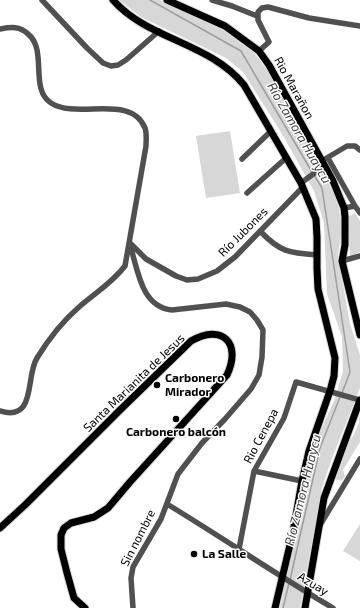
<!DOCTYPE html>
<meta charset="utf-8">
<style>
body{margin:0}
canvas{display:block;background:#fff}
</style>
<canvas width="360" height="608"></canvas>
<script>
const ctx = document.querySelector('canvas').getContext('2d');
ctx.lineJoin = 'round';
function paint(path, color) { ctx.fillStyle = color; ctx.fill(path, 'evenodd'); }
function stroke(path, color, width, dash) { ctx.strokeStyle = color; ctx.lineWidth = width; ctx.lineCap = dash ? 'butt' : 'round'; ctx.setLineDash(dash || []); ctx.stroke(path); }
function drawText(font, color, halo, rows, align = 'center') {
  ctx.font = font + ' "Exo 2",sans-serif'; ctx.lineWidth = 3; ctx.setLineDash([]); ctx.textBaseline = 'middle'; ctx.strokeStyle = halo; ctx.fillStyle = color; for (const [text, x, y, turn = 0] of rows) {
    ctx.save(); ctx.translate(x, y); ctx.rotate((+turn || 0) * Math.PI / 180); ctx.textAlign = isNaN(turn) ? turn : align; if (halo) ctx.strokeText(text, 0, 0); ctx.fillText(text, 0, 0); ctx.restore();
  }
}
paint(new Path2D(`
 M119 0H160L218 26 255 54 281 89 338 202 342 229 338 255 350 324 360 355V388L331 461 322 488 300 608H280L315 442 334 401 343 371 342 337 327 294 324 223 314 191 282 134 243 72 226 58 141 17Z
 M230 131 240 193 206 198 196 136Z
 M355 213 360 221V252L350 256 348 217Z
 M360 411V442L343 470 345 476 342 481 334 479 347 444 353 436 359 423Z
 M360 524V561L343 551Z`), '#d7d7d7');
stroke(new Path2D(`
 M150 0 241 51 312 172
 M314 175 322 188 350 372 342 393
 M290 580 320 448 340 397
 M283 608 289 583`), '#9e9e9e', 1.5);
const major = new Path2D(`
 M113 0C148 40 209 42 244 85L301 183 316 219 317 237V268L318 289 335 358 334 376 330 391 309 451 302 481 293 532 275 608
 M167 0 225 26 259 51 269 65 333 181 344 208 345 217V245L342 261 360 335
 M0 528 25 505 120 410 191 341C222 323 242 343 227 375L130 482 108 508 94 517 71 523 64 528 61 535V549L67 573 74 598 85 608
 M305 608 324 498 360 400`);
stroke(major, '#dbdbdb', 9);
stroke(new Path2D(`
 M42 0 87 48 103 63 111 66 118 65 126 60 159 31
 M212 0 232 6 257 16
 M0 29C11 27 20 26 28 34 48 50 29 89 51 103 77 120 131 93 145 128 147 133 146 141 146 146L125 266C111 284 96 292 79 307 63 321 48 340 37 358 25 377 37 422 0 411
 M259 51 269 42 258 20V12L262 8 268 7 309 18 360 26
 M328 158 355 206
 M242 159 271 131
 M325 159 347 146H355L360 150
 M301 183 324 166
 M247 193 286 158
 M344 208 355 206 360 213
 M260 231C280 252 289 253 317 255
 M130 243 146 259 176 276 187 280 198 279 217 271 235 257 303 187
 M130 245C138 270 141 307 172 310L226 304 240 307 250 312 257 320 263 330 262 357 259 375 251 389 225 419 202 443 178 474 161 519 133 567 131 578 133 608
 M342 261 360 256
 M254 471 302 481
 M167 504C223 538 277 575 333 608
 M320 525 360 459
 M239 549 254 471 284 418 296 382 360 400`), '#505050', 5.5);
stroke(major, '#000', 7);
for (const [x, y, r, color] of [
 [157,385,4,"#000"],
 [176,419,4,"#000"],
 [194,554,4,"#000"]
]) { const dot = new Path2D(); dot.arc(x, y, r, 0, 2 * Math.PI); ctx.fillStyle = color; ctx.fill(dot); stroke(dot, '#fff', 1.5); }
drawText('12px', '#000', '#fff', [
 ["Rio Marañon",294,88,61],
 ["Río Jubones",243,232,-45],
 ["Santa Marianita de Jesus",134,383,-44],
 ["Rio Cenepa",261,436,-62],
 ["Sin nombre",138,538,-63],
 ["Azuay",313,584,31]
]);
drawText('bold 12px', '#000', '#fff', [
 ["Carbonero",165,378],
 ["Mirador",165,392],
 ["Carbonero balcón",176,432,"center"],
 ["La Salle",202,554]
], 'left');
drawText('italic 13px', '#3f3f3f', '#fff', [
 ["Río Zamora Huaycu",299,133,60],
 ["Río Zamora Huaycu",303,490,-76]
]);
</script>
